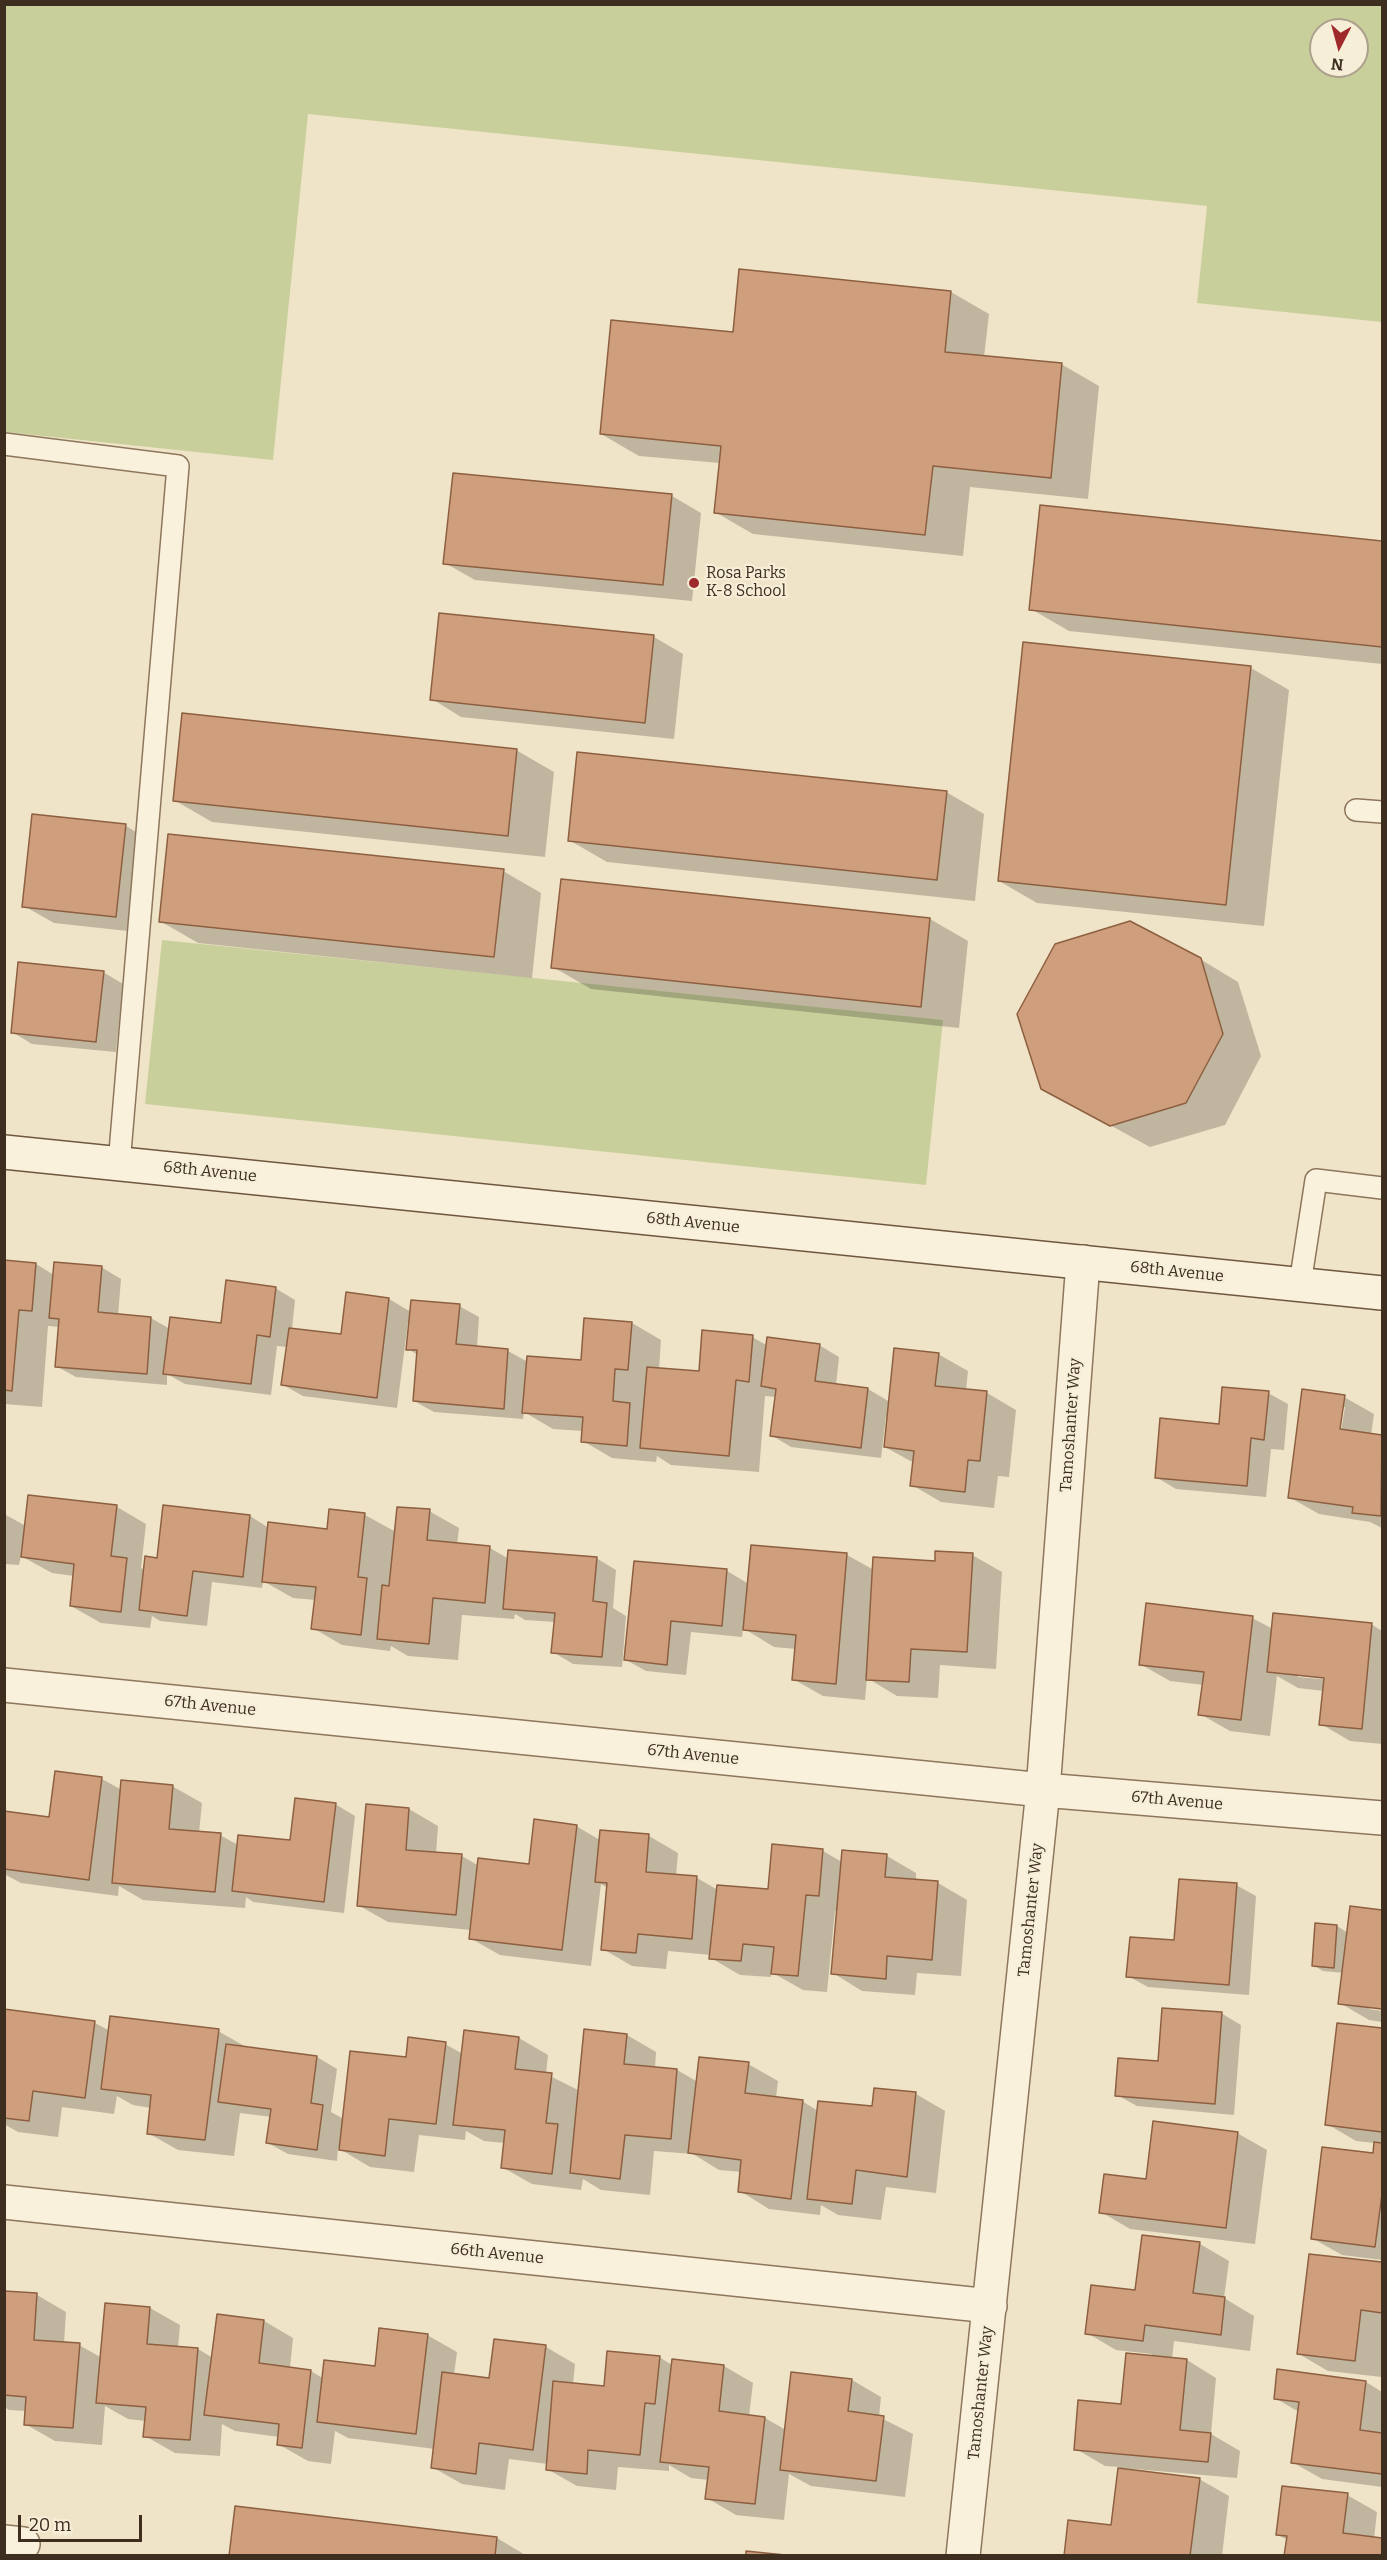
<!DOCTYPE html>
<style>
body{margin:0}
#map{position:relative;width:1387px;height:2560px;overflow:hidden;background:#f0e4c8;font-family:Bitter,serif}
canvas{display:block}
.frame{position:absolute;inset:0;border:6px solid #3d2e20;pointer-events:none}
.north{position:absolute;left:1309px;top:18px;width:60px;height:60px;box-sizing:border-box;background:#f7eed8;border:2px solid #ada18e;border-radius:50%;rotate:186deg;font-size:16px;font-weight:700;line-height:24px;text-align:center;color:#3d2e20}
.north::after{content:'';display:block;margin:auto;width:21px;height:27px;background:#9e2a2b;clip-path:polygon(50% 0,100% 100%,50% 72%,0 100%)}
.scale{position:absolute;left:18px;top:2515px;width:124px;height:27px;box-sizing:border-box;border:3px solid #3d2e20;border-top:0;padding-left:8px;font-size:18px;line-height:21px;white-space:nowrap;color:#3d2e20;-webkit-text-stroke:4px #f7eed8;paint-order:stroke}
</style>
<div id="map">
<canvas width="1387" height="2560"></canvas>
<div class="frame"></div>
<div class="north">N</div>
<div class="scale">20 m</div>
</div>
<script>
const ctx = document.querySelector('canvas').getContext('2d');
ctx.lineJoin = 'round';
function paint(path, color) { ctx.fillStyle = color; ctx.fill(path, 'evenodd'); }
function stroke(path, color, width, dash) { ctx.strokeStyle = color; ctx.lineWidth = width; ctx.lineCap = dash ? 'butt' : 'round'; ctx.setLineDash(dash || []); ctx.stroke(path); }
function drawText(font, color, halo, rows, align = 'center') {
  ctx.font = font + ' Bitter,serif'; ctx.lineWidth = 4.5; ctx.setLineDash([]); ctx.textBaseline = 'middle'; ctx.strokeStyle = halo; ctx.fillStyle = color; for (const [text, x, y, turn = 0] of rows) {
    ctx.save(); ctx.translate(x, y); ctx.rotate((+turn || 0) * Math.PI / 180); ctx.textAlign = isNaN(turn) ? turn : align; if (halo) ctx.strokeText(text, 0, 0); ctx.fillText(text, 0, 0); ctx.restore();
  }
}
paint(new Path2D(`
 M5 4 1382 5V322L1197 303 1207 206 308 114 273 460 5 432ZM1321 30H1357V66H1321Z
 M162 940 943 1020 926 1185 145 1104Z`), '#c9cf9b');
paint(new Path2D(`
 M951 292 989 314 984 357 1061 364 1099 386 1088 499 970 487 963 556 753 534 715 512 720 463 639 456 601 434 734 333Z
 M672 496 701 513 692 601 475 580 445 563Z
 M1041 507 1382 543V664L1069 631 1031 609Z
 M654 637 683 654 674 739 461 717 432 699Z
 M1251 668 1289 690 1264 926 1037 903 999 881Z
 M516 750 554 772 545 857 212 822 174 800Z
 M946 792 984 814 975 901 607 862 569 840Z
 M126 826 155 843 146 933 54 923 24 906Z
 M503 871 541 893 532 978 198 943 160 921Z
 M930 919 968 941 959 1028 591 989 553 967Z
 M1200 959 1238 982 1261 1056 1225 1125 1150 1147 1042 1088Z
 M103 972 123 984 116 1052 32 1044 12 1032Z
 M4 1261 36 1264 54 1275 101 1267 121 1279 118 1316 151 1318 170 1329 223 1325 275 1288 295 1300 292 1329 342 1336 347 1294 389 1299 411 1312 459 1306 479 1317 477 1348 508 1351 528 1362H582L585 1320 632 1323 661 1340 659 1369 700 1373 752 1337 768 1346 819 1345 839 1357 836 1385 868 1389 890 1402 938 1354 968 1371 966 1390 987 1393 1016 1410 1009 1477 998 1476 994 1508 941 1502 912 1485 914 1463 885 1447 889 1416H886L881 1458 791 1447 771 1435 776 1397 765 1396 759 1472 671 1465 657 1456 656 1462 612 1458 583 1441V1431L553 1429 524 1412 523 1419 434 1412 414 1401 418 1355 408 1349 410 1322H408L397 1408 303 1396 283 1385 288 1347 277 1346 271 1395 185 1384 167 1374V1385L76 1377 56 1366 60 1327 48 1326 42 1407 4 1404Z
 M1268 1393 1288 1404 1284 1450 1271 1449 1266 1497 1176 1489 1156 1477 1220 1426Z
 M1344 1397 1374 1414 1371 1435 1382 1436V1528L1370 1522 1319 1514 1289 1497ZM1341 1407H1345L1340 1437 1337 1436Z
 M117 1507 146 1524 141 1568 145 1570 158 1560 250 1516 269 1528 328 1530 365 1515 396 1532 429 1511 459 1528 457 1545 490 1548 509 1559 596 1558 616 1570 613 1608 626 1616 622 1667 573 1664 553 1652 555 1622 525 1620 515 1614 514 1619 462 1615 458 1660 408 1656 391 1646 390 1651 342 1645 313 1628 316 1600 293 1598 263 1581 262 1588 212 1582 207 1626 160 1621 152 1616 150 1628 101 1623 71 1606 74 1576 52 1573 21 1556 19 1565 4 1564V1514L26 1526Z
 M753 1546 847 1555 874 1570 936 1563 972 1555 1002 1572 996 1669 940 1665 938 1698 897 1696 867 1678 865 1700 823 1696 793 1679 796 1649 774 1647 743 1628 742 1637 691 1632 686 1675 646 1671 626 1660 727 1571 749 1584Z
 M1252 1618 1273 1629 1371 1624 1382 1631V1744L1350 1741 1321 1724 1324 1691 1298 1688 1277 1676 1270 1736 1230 1731 1200 1714 1204 1685 1170 1681 1140 1664ZM1298 1674 1331 1677V1680L1298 1677Z
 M56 1773 102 1779 122 1790 172 1786 202 1803 199 1833 220 1835 238 1845 291 1842 335 1804 355 1816 344 1913 253 1902 246 1897 245 1908 143 1900 119 1886 118 1896 21 1883 4 1874V1813L50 1819Z
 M367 1805 409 1809 438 1826 436 1854 462 1856 479 1866 530 1865 576 1826 600 1840 601 1831 649 1836 678 1853 676 1876 697 1878 718 1890 769 1891 823 1851 842 1862 887 1856 916 1873V1881L938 1883 967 1900 961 1976 917 1973 915 1995 862 1991 833 1973 838 1911H835L827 1992 803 1990 771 1972V1977L740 1975 711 1958V1955L668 1951 666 1969 632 1966 603 1949 608 1888 601 1884 591 1966 500 1955 470 1938 471 1930 388 1922 358 1905Z
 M1236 1885 1256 1896 1249 1995 1148 1987 1128 1976 1176 1942Z
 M1352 1908 1382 1911V2008L1369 2006V2009L1382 2011V2022L1369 2020 1340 2003 1344 1973 1323 1971 1313 1965 1337 1926 1348 1933Z
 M4 2011 95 2023 110 2031H218L248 2048 317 2057 337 2069 331 2112 344 2119 407 2058 445 2044 463 2054 465 2032 519 2038 548 2055 546 2074 580 2091 627 2035 656 2052 655 2068 677 2070 698 2082 748 2064 778 2081 776 2098 802 2101 818 2111 873 2108 916 2094 945 2111 936 2193 886 2187 881 2220 838 2215 821 2205 820 2215 769 2209 740 2191 742 2172 719 2170 693 2154 654 2151 650 2195 601 2190 583 2179 581 2190 532 2184 502 2167 505 2143 484 2141 466 2131 465 2140 419 2135 414 2172 370 2167 338 2148 337 2161 288 2154 268 2143 272 2117 240 2113 234 2156 178 2150 148 2133 151 2108 133 2105 117 2096 114 2114 62 2107 58 2137 18 2132 4 2124Z
 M1221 2013 1241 2025 1234 2115 1137 2106 1117 2095Z
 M1339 2024 1382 2030V2260L1342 2255 1312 2238 1374 2155 1375 2143 1356 2141 1327 2124Z
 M1237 2133 1267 2150 1255 2244 1130 2229 1101 2212Z
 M1200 2244 1229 2261 1224 2298 1254 2316 1250 2351 1174 2341 1172 2359 1187 2360 1216 2378 1211 2434 1240 2451 1237 2478 1123 2468V2470L1199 2479 1229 2496 1222 2556H1065L1112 2527 1120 2467 1105 2466 1076 2449 1122 2405 1152 2354 1116 2350 1087 2333 1136 2292Z
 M1310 2255 1382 2263V2377L1328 2371 1299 2354Z
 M4 2292 37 2295 66 2312 64 2344 79 2345 102 2358 107 2304 150 2308 180 2325 178 2348 198 2349 213 2358 218 2315 264 2321 293 2338 290 2368 311 2371 324 2379 377 2368 427 2335 457 2352 454 2375 490 2379 546 2347 575 2364 573 2384 605 2387 659 2357 672 2365 724 2366 753 2383 749 2416 765 2418 786 2430 792 2374 852 2380 881 2397 879 2417 913 2434 905 2497 811 2486 789 2474 784 2520 736 2515 707 2498 709 2480 691 2478 669 2465V2471L618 2467 616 2490 577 2486 547 2469 548 2464 509 2459 505 2490 462 2484 432 2467 435 2449 348 2438 335 2431 331 2464 308 2461 278 2444 279 2437 235 2431 222 2424 220 2456 175 2453 145 2436 146 2421 128 2419 105 2406 102 2445 55 2441 25 2424 27 2411 9 2410 4 2407Z
 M1366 2382 1382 2392V2487L1322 2479 1292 2462 1299 2412 1275 2398Z
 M1347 2495 1377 2512 1374 2539 1382 2540V2556H1286L1288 2540 1278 2535Z
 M497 2538 527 2556H231Z`), '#0003');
const building = new Path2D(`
 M739 269 951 291 945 352 1062 363 1051 478 933 466 925 535 714 513 721 446 600 434 611 320 733 332Z
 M453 473 672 494 663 585 443 564Z
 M1040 505 1382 541V647L1029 610Z
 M439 613 654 635 645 723 430 700Z
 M1023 642 1251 666 1226 905 998 881Z
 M182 713 517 749 508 836 173 801Z
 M577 752 947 791 937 880 568 841Z
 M32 814 126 824 116 917 22 907Z
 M168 834 504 869 494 957 159 922Z
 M561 879 930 918 921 1007 551 968Z
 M1130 921 1201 958 1223 1034 1186 1103 1110 1126 1041 1089 1017 1014 1055 944Z
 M18 962 104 971 96 1042 11 1033Z
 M4 1260 36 1263 32 1311 19 1310 12 1391 4 1390Z
 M54 1262 102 1266 98 1312 151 1317 147 1374 55 1367 59 1319 49 1318Z
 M226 1280 276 1287 270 1337 257 1335 251 1384 163 1374 170 1317 221 1323Z
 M346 1292 389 1298 377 1398 281 1385 289 1328 341 1334Z
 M411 1300 460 1304 456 1344 508 1349 504 1409 413 1401 417 1350H406Z
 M584 1318 632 1322 628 1370 615 1369 613 1401 630 1403 627 1446 581 1442 583 1417 522 1413 527 1356 581 1360Z
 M702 1330 753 1335 749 1382 736 1380 729 1456 640 1448 647 1367 699 1371Z
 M767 1337 820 1344 815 1381 868 1388 861 1448 770 1436 776 1389 761 1386Z
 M894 1348 939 1353 935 1386 987 1391 980 1461 968 1460 965 1492 910 1486 914 1451 884 1447Z
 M1222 1387 1269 1391 1264 1440 1251 1438 1247 1486 1155 1478 1160 1418 1219 1424Z
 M1302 1389 1345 1395 1340 1429 1382 1435 1381 1516 1352 1513 1353 1507 1288 1498Z
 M28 1495 117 1505 111 1556 127 1558 121 1612 70 1606 74 1564 21 1557Z
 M163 1505 250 1515 243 1577 193 1571 187 1616 139 1610 145 1556 157 1558Z
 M397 1507 430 1509 427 1540 490 1546 485 1603 433 1598 429 1644 377 1639 382 1585 389 1586Z
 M329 1509 365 1513 358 1577 367 1578 361 1635 311 1629 316 1587 262 1582 268 1522 327 1529Z
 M751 1545 847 1553 836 1684 792 1680 796 1635 743 1630Z
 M508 1550 597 1557 593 1601 607 1603 602 1657 551 1653 555 1613 503 1609Z
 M935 1551 973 1553 967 1652 911 1649 909 1682 866 1680 873 1557 935 1561Z
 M634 1561 727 1569 722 1626 671 1621 667 1665 624 1660Z
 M1146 1603 1253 1616 1241 1720 1198 1715 1204 1672 1139 1665Z
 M1273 1613 1372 1623 1362 1729 1319 1725 1324 1678 1267 1672Z
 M55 1771 102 1777 89 1880 4 1869V1811L49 1817Z
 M121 1780 173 1785 169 1829 221 1833 215 1892 112 1883Z
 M295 1798 336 1803 324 1902 232 1891 238 1835 290 1840Z
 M366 1804 409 1808 406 1850 462 1854 456 1915 357 1906Z
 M534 1819 577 1825 562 1950 469 1939 478 1858 529 1864Z
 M600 1830 649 1834 646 1872 697 1876 692 1939 638 1934 636 1953 601 1950 607 1883 595 1882Z
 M772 1844 823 1849 819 1896 806 1895 798 1976 771 1974 774 1947 743 1944 741 1961 709 1959 717 1885 768 1889Z
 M842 1850 887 1854 885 1877 938 1881 932 1960 887 1956 886 1979 831 1974Z
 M1179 1879 1237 1883 1229 1985 1126 1977 1130 1937 1174 1940Z
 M1350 1906 1382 1910V2009L1338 2004Z
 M1315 1923 1337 1925 1334 1968 1312 1966Z
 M1162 2008 1222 2012 1215 2104 1115 2096 1118 2058 1158 2061Z
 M4 2009 95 2021 85 2098 33 2091 29 2121 4 2118Z
 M110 2016 219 2029 205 2140 147 2134 151 2095 101 2089Z
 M1337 2023 1382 2028V2132L1325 2125Z
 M584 2029 627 2034 624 2064 677 2069 671 2139 625 2135 620 2179 570 2173Z
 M464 2030 519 2037 515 2069 552 2073 546 2123 558 2124 552 2174 501 2168 505 2130 453 2125Z
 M408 2037 446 2042 436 2124 389 2119 385 2156 339 2150 350 2051 406 2057Z
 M226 2044 317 2056 311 2103 323 2105 317 2150 266 2143 271 2109 218 2102Z
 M699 2057 749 2062 745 2093 803 2100 791 2199 738 2192 741 2160 688 2153Z
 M874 2088 916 2092 907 2177 856 2170 852 2204 807 2199 818 2101 872 2106Z
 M1153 2121 1238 2132 1226 2228 1099 2213 1104 2174 1146 2179Z
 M1374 2142 1382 2143V2194L1375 2247 1311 2239 1322 2147 1373 2153Z
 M1142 2235 1200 2242 1193 2293 1225 2297 1221 2335 1145 2325 1143 2341 1085 2334 1091 2285 1135 2290Z
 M1309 2254 1382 2262V2313L1361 2310 1355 2361 1297 2354Z
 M4 2291 37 2293 34 2340 80 2343 73 2428 24 2425 26 2397 4 2395Z
 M105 2303 150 2307 147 2344 198 2348 190 2440 143 2437 146 2407 96 2403Z
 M217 2314 264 2320 259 2363 311 2370 302 2448 277 2445 279 2424 204 2415Z
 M379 2328 428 2334 416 2434 317 2422 324 2360 375 2366Z
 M494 2339 546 2345 533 2450 479 2443 476 2474 431 2468 442 2372 489 2378Z
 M607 2351 660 2356 655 2404 645 2403 640 2455 588 2450 587 2474 546 2470 553 2381 604 2386Z
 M1126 2353 1187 2359 1180 2430 1211 2433 1208 2462 1074 2450 1078 2400 1121 2404Z
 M672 2359 724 2365 719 2411 765 2417 755 2504 705 2499 709 2467 660 2462Z
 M1277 2369 1366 2381 1360 2430 1382 2433V2474L1291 2463 1299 2402 1274 2399Z
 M791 2372 852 2379 848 2411 884 2416 876 2481 780 2470Z
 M1118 2468 1200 2478 1190 2556H1064L1068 2520 1111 2525Z
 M1282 2486 1348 2493 1343 2533 1382 2538V2556H1284L1287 2536 1276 2535Z
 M235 2506 497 2537 495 2556H229Z
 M746 2551 795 2556H746Z`);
paint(building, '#cf9f7d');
stroke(building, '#8d5f41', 1.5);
const lane = new Path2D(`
 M4 444 178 466 119 1164
 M1356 810 1382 812
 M1300 1284 1316 1180 1382 1188`);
const street = new Path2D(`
 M4 1685 1043 1790 1382 1818
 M4 2202 990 2306
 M4 2542 23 2544
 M963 2556 1043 1790 1083 1262`);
const secondary = new Path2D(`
 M4 1152 1382 1293`);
stroke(lane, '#8d765c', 24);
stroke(street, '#8d765c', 36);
stroke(secondary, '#6f573f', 36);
stroke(lane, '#faf1dc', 21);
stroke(street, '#faf1dc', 33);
stroke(secondary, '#faf1dc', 33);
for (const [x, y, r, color] of [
 [694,583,6,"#9e2a2b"]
]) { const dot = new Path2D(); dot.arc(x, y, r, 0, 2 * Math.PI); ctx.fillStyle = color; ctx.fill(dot); stroke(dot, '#f7eed8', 2); }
drawText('16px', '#3d2e20', '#f7eed8', [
 ["Rosa Parks",706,574],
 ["K-8 School",706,592]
], 'left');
drawText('16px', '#3d2e20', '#f7eed8', [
 ["68th Avenue",210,1172,6],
 ["68th Avenue",693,1223,6],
 ["68th Avenue",1177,1272,6],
 ["Tamoshanter Way",1071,1425,-86],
 ["67th Avenue",210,1706,6],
 ["67th Avenue",693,1755,6],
 ["67th Avenue",1177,1801,5],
 ["Tamoshanter Way",1031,1910,-84],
 ["66th Avenue",497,2254,6],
 ["Tamoshanter Way",981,2393,-84]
]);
</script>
